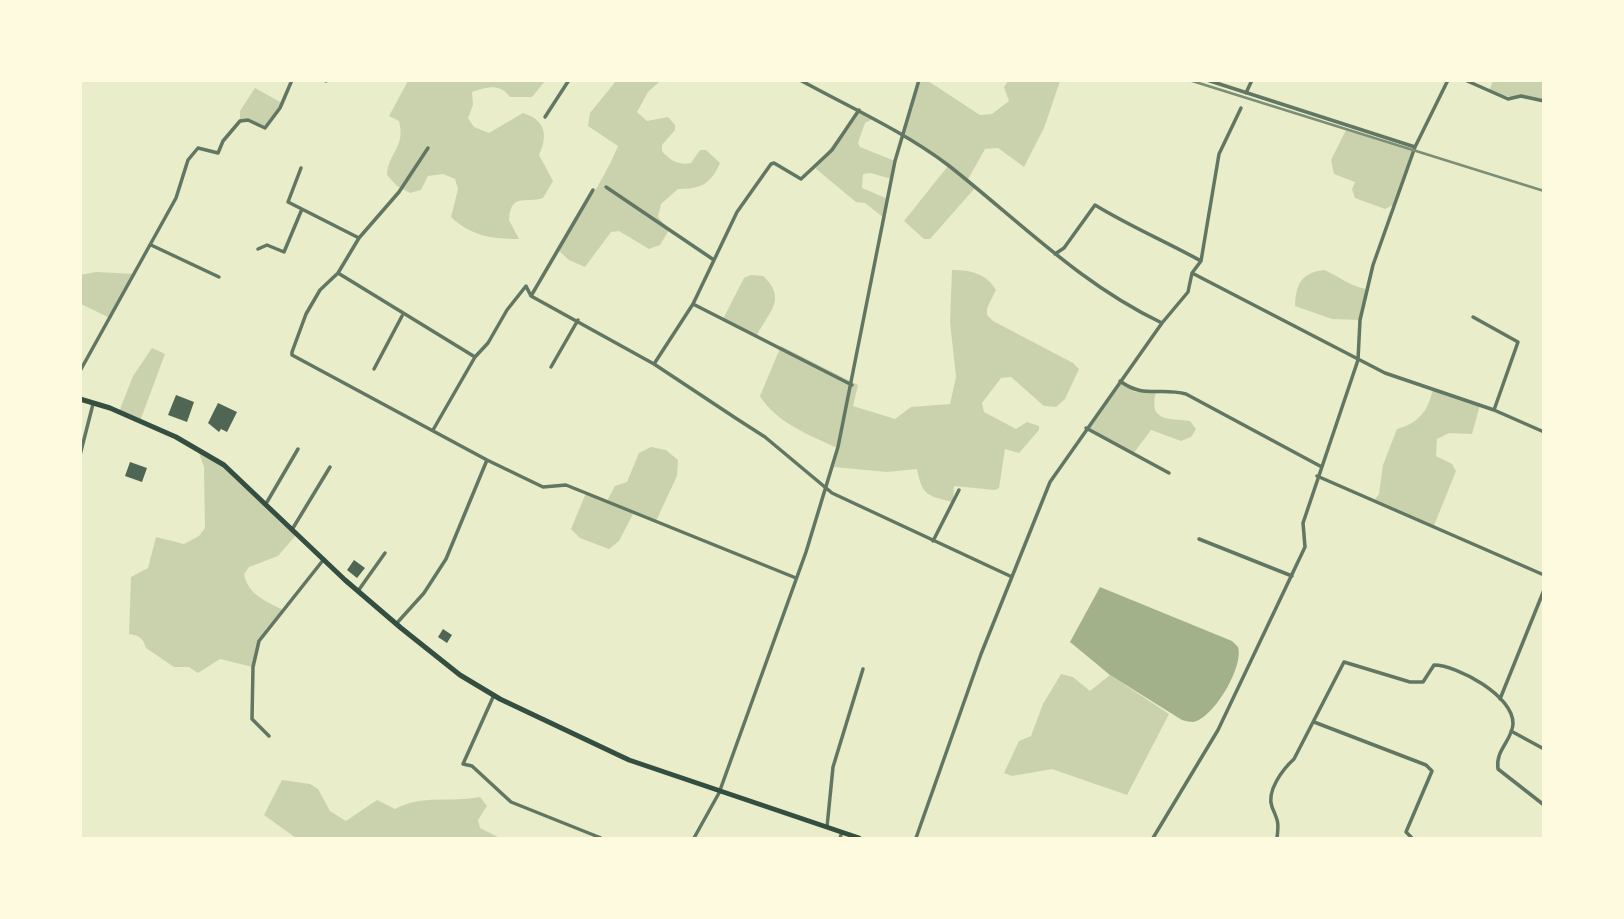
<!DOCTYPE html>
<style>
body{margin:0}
#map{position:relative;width:1624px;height:919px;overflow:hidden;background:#e9edc9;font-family:"Titillium Web",sans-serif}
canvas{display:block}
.frame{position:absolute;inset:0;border:82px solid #fefae0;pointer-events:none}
</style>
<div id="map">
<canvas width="1624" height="919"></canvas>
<div class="frame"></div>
</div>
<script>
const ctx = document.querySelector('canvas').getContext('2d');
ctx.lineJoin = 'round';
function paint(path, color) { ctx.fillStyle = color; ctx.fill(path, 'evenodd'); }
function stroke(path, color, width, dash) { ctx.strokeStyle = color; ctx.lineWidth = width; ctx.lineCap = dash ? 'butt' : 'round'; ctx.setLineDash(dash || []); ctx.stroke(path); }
paint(new Path2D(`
 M408 81H545L532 97H510C500 83 486 87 472 92L473 105 468 118 474 127 489 133 523 113C546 120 548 136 539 155L553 181 543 198C525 204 511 192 509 220L519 239C492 239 471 236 451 217L458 189 455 179 443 174 428 176 421 190 410 193 397 186 387 175C388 152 406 148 399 121L389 116Z
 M616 81H660L648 92 637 112 647 121 668 117 675 125V130L662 145V151C669 160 680 166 691 163L700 150H706L720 163C711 184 701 189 678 189L661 204 658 217 669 230 660 245 649 249 619 231 611 232 585 267 569 260 558 250C578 216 603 183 618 146L588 126 590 113Z
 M919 81H928L980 115 992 114 1009 101 1004 87 1008 81H1060L1044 128 1024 167 998 148 985 149 967 181 975 188 930 239H924L904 221 948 166 903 133Z
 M1493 81H1543V101C1524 97 1508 99 1489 91Z
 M255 88 282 103 265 128 248 120 240 121V111Z
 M859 110 874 118 865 123 858 143 860 147 895 161 892 179 870 173 863 174 862 188 888 199 884 218 865 203 856 202 815 168Z
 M1346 130 1413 151 1395 204 1385 209 1355 198 1352 189 1355 182 1334 174 1331 160Z
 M952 270C970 270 986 273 996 290L987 308V315L993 321 1073 363 1079 369 1065 399 1056 407 1044 406 1011 377 1001 378 982 403 984 412 1016 429 1027 422 1039 426V430L1019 453 1005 449 999 488 995 490 954 486 953 502C928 496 922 496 917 469L887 472 834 467 839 449C812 436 776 423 760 396L781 346 858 385 853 406 895 419 911 407 950 404 956 377 950 322Z
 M1324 270C1339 276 1349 286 1366 289L1360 320 1332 319 1295 306C1296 284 1301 273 1324 270Z
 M96 272 135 274 110 318 81 304 80 275Z
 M751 275 763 276C787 298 770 311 757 335L723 319 744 278Z
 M152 348 165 354 140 421 119 412 133 376Z
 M1120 381 1135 392H1156C1148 422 1168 418 1190 421L1196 429 1191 437 1181 441 1151 430 1133 454 1086 428Z
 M1433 389 1480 405 1472 434 1449 433 1437 439 1436 456 1452 464 1456 471 1433 528 1373 502 1379 494 1383 465 1397 429C1419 423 1428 411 1433 389Z
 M651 447 666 450 678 460 677 476 656 521 634 512 619 541 609 549 580 538 571 529 586 493 607 501 615 486 627 482 639 453Z
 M198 450 224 465 297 534 278 556 249 567 244 574C248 595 266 601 283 610L259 641 253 667 220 659 198 673 189 667H174L146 648C143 638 139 635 129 634L131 577 148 568 156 537 184 544 199 536 205 528 204 467Z
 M1061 674 1073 677 1090 691 1110 675 1169 714 1127 795 1052 769 1012 776 1004 773 1019 741 1031 736 1043 704Z
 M282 780 310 784 318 789 330 811 346 821 377 800 395 809C423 794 450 803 480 797L487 806 478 820 480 828 500 838H296L264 815Z`), '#cad2ad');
paint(new Path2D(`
 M1100 587 1232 641 1238 647C1244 666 1214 718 1193 722 1190 722 1186 721 1182 720L1110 675 1070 642Z`), '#a3b18a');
paint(new Path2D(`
 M176 395 194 402 187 422 168 415Z
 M218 403 237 412 227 432 221 429 219 432 208 423Z
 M130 462 147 468 142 482 125 476Z
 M354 560 365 568 357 578 347 570Z
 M443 629 452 635 447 643 438 637Z`), '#4f6655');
stroke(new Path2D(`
 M326 80V81
 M800 80C851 108 901 130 948 165 1018 220 1080 284 1162 323
 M1207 80 1415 147
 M1465 80 1508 99 1521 96 1544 101
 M1246 93 1252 80
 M545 117 569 80
 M301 168 288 202 359 238
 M606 187 714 260
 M151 245 219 277
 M258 249 267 245 284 252 302 209
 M1055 254 1064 248 1095 205C1131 227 1165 241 1201 261
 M338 273 475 357
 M1192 273 1385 373 1494 410 1544 432
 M531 296 593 190
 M1473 317 1518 342 1494 410
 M654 364 693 304
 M551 367 578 320
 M374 369 402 316
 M80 371 176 198 188 160 198 148 218 153 223 141 240 121 248 120 265 128 280 108 292 80
 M1120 381C1144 399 1159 387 1186 394L1320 466
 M852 385 693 304 737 212 771 164 774 163 801 179 832 150 859 110
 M1086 428 1169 473
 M433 430 475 357 488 343 507 310 526 286 531 296 654 364 737 419 765 437 832 493 1010 576
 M80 455 93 404
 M487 460 543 487 566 485 796 578
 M1317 476 1544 575
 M80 478V483
 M267 502 298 449
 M293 528 330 467
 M1199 539 1292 576
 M933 541 959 490
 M358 591 385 553
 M396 624 424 593 446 559 487 460 292 355V352L306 314 320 290 338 273 359 238 399 192 428 148
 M494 695 463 764 472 766 511 802 601 838
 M1500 699 1544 590
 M1314 722 1426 765 1432 771 1406 832 1412 838
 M1511 731 1544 749
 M269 736 252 719 253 667 259 641 324 559
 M827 827 833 767 863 669
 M694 838 719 793 806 552 838 447 895 161 919 80
 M840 838 842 832
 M916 838 981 654 1050 482 1162 323 1188 292 1192 273 1201 261 1219 154 1241 108
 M1153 838 1218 730 1305 547 1303 523 1358 360 1360 320 1373 265 1415 147 1448 80
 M1277 838C1279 822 1278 821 1272 807 1266 791 1283 769 1294 759L1344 662 1410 682H1423L1434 665C1457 665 1514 696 1513 724 1512 741 1495 750 1498 769L1544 805`), '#617663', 3.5);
stroke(new Path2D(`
 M80 399 110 408 176 437 224 465 345 580 401 628 460 675 500 699 629 760 859 838`), '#344e41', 5);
stroke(new Path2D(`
 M1189 80 1544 191`), '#7c8e77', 2.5);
</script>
